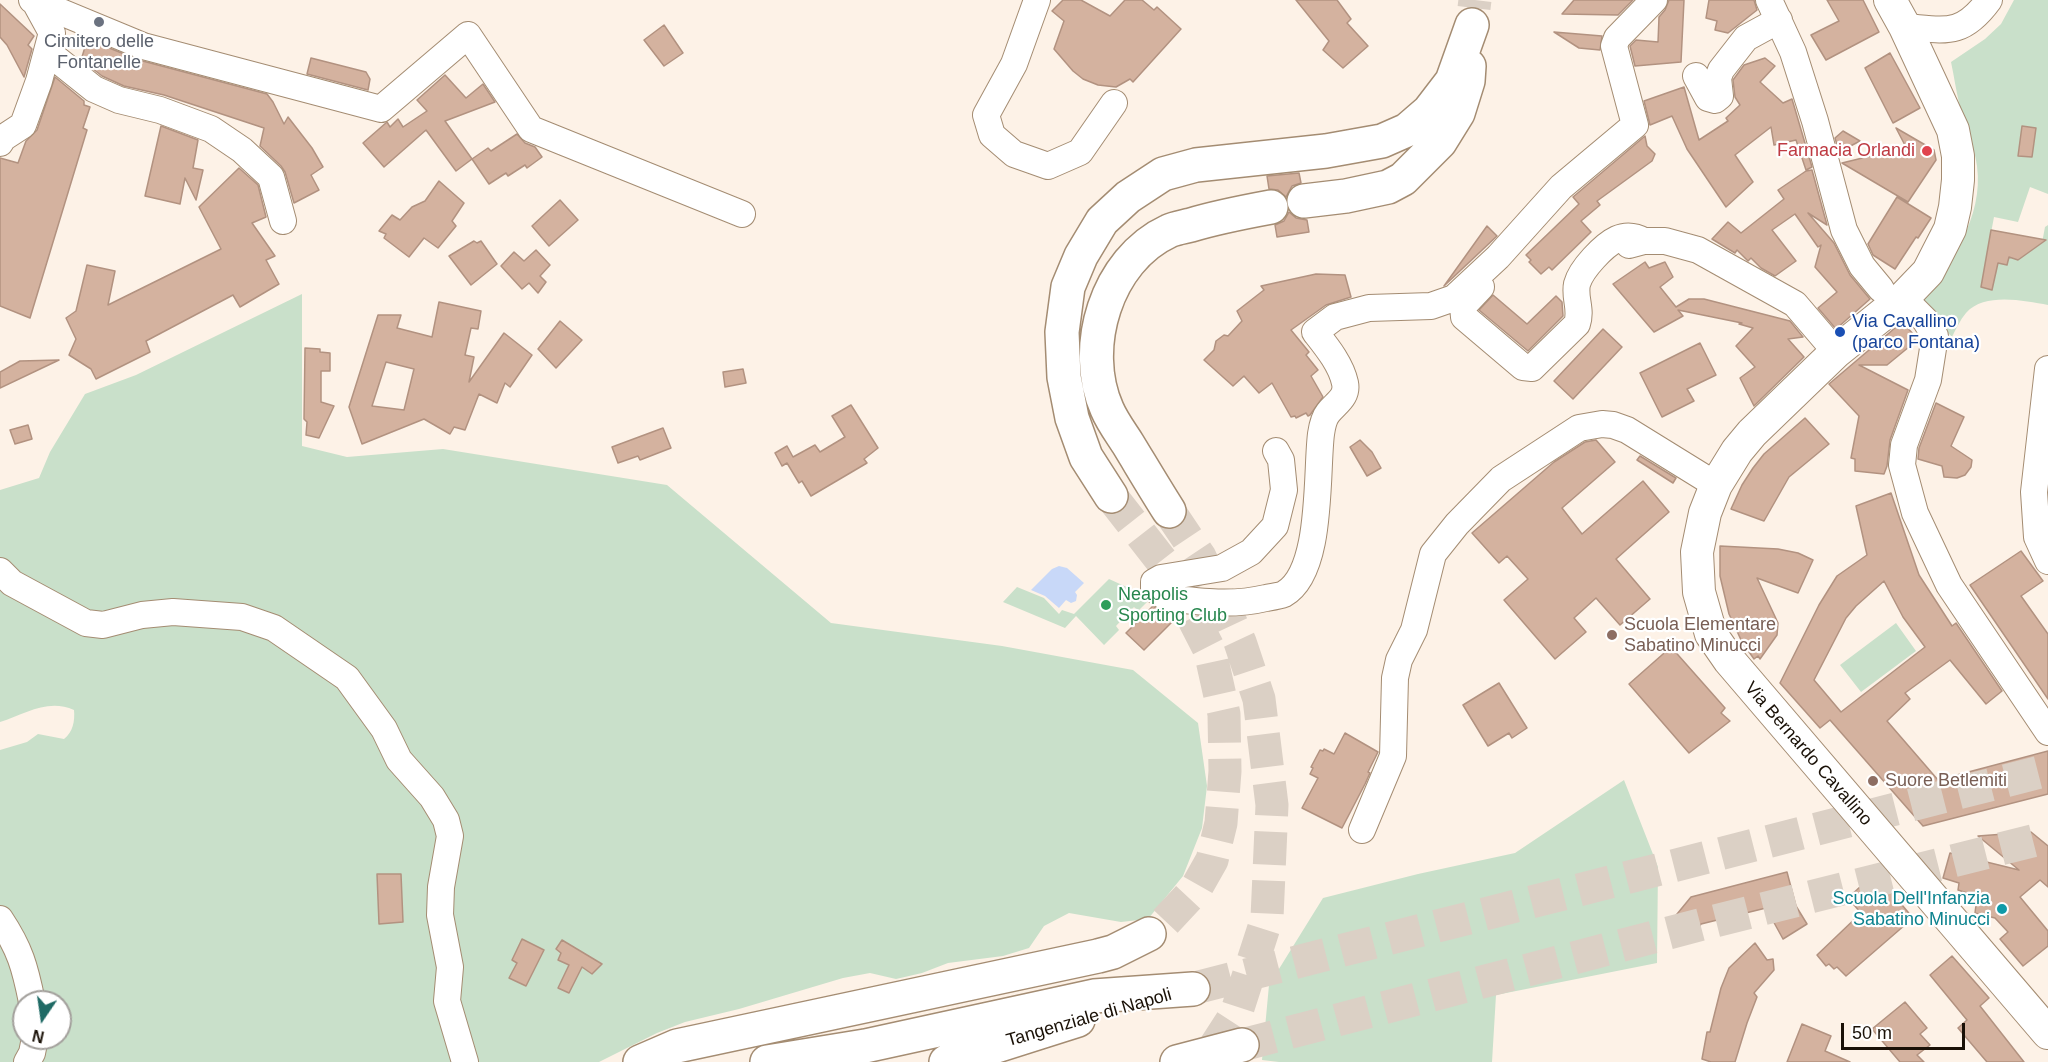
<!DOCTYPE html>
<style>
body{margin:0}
#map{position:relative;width:2048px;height:1062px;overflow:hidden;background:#fdf2e7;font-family:Helvetica,sans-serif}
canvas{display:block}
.north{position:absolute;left:12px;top:990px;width:60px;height:60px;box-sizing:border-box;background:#fff;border:2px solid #a3a09c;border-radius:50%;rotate:193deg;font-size:16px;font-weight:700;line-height:24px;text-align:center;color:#1a1107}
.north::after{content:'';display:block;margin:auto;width:21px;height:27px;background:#1f6a65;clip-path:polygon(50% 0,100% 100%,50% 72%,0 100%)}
.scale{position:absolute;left:1841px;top:1023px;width:124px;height:27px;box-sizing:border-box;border:3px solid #1a1107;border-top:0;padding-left:8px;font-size:18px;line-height:21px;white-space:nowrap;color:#1a1107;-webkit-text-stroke:4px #fff;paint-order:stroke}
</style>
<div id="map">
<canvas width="2048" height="1062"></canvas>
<div class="north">N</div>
<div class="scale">50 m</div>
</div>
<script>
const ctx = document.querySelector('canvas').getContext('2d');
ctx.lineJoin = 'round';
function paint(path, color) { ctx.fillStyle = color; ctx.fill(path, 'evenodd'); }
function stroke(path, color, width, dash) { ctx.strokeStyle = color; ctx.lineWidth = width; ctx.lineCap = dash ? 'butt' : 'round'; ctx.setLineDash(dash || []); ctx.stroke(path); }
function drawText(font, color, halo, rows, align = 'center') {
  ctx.font = font + ' Helvetica,sans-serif'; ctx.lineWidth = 4.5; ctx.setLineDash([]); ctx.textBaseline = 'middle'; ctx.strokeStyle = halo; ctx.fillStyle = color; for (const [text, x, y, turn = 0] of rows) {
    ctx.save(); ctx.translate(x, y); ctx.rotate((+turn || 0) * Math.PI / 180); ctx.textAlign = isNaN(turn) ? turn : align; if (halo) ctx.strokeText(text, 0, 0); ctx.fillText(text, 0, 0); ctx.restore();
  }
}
paint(new Path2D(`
 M2014 0H2048V194L2030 187 2018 222 1994 217 1984 270 1998 263 2007 265 2009 257 2018 260 2042 243 2045 227 2048 225V305C2024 301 1985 292 1966 313 1960 320 1956 329 1952 337L1921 304C1950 263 1984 218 1977 166 1974 145 1965 123 1959 103 1956 90 1954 76 1951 62L1985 39 2001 24Z
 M302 294V446L347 457 443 449 667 485 831 623 1002 646 1133 670 1198 723 1207 786 1202 828 1183 876 1148 919 1121 922 1069 913 1044 926 1029 948 1003 956 948 963 922 973 896 979 870 973 843 978 739 1009 685 1022 657 1033 599 1062H34L40 1038H60V1002H38L6 917 0 906V750L27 742 38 734 64 739C73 732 75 721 74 710 48 698 25 714 0 722V490L39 478 50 452 85 394 136 375Z
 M1109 579 1151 598 1138 611 1134 607 1116 626 1119 630 1104 645 1076 616 1065 628 1003 602 1017 587 1044 598 1059 614 1062 610 1074 614Z
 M1896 623 1916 651 1861 692 1840 665Z
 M1624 780 1658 867 1657 963 1496 995 1492 1062H1279L1262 1060 1269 985 1323 898 1418 874 1515 853Z
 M0 933 24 1002V1038L19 1062H0Z`), '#c9e0ca');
paint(new Path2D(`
 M1059 566 1067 568 1084 583 1075 592 1077 595 1076 601 1071 603 1066 600 1059 608 1045 596 1031 590 1052 569Z`), '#c8d8f8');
const building = new Path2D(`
 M1063 0H1081L1110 16 1125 0H1142L1154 10 1157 7 1181 29 1133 82 1130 79 1116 87 1098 85 1083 79 1073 71 1054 49 1064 21 1052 11Z
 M1296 0H1337L1351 19 1347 23 1368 46 1343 68 1323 50 1329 41Z
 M1574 0H1633L1618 15 1562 14Z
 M1669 0H1684L1681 62 1635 66 1630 46 1636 40 1658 42 1659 17 1665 10Z
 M1709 0H1754L1757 10 1728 33 1715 30 1717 21 1706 18Z
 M1827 0H1863L1879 32 1826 60 1811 35 1839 21Z
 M0 4 34 36 28 45 32 49 24 77 7 45 0 37Z
 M664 25 683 53 664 66 644 40Z
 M1554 32 1602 36 1600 50 1579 48Z
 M82 37 139 60 267 94 273 102 284 124 288 117 312 148 323 167 311 175 319 190 294 203 285 172 281 166 260 146 264 128 164 95 124 86 102 76 87 64 82 57 85 47 80 43Z
 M1890 53 1920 108 1893 123 1865 68Z
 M311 58 366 72 370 79 368 90 307 74Z
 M1765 58 1775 66 1760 82 1783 103 1792 99 1812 167 1806 170 1796 140 1774 145 1771 127 1735 155 1753 182 1726 207 1687 149 1672 116 1650 125 1644 101 1684 87 1699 140 1728 121 1726 118 1740 105 1735 97 1733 80 1744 65Z
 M445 75 466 98 483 84 495 102 445 121 472 159 456 171 426 130 384 167 363 143 387 122 390 127 398 119 403 127 427 111 417 100Z
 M55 77 84 101V105L90 107 83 128 87 130 30 318 0 306V158L18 163 26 141 37 130Z
 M161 126 198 140 193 168 203 170 196 200 185 178 180 204 145 196Z
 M2022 126 2036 128 2032 157 2018 156Z
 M1896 128 1934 150 1936 160 1908 202 1842 163 1891 151H1908Z
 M1843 131 1860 141 1839 152 1835 138Z
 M517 134 525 143 535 147 542 157 527 168 525 165 508 176 506 173 489 184 472 159 488 148 491 151Z
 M1645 136 1647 146 1655 154 1652 161 1597 201 1600 205 1581 221 1591 232 1552 270 1549 267 1541 274 1529 262 1531 260 1526 255 1579 204 1573 197Z
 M239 168 258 185 266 217 252 223 275 256 266 260 279 284 240 307 233 295 146 341 150 352 96 379 91 369 69 355 76 339 66 318 76 311 87 265 115 271 108 305 221 249 199 207Z
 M1812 170 1827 225 1808 213 1834 243 1850 275 1870 299 1836 329 1818 308 1837 292 1815 267 1821 245 1818 247 1795 214 1772 230 1796 261 1775 276 1761 268 1751 258 1748 261 1737 250 1735 253 1712 239 1728 222 1741 233 1784 199 1778 190 1806 171Z
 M1299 173 1301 183 1292 186 1286 197 1278 190 1269 189 1267 176Z
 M439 181 464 203 452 221 456 226 438 248 424 238 409 257 384 238 386 234 379 231 392 215 400 220 412 207 425 201Z
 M1897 197 1931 218 1918 238 1916 237 1895 269 1873 255 1868 244Z
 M560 200 578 220 549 246 532 226Z
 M1289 212 1296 218 1307 220 1309 232 1277 237 1275 225 1284 221Z
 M1487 226 1497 236 1444 286Z
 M1991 230 2046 240 2018 260 2009 257 2007 265 1998 263 1992 290 1981 287Z
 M474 241 477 243 481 241 497 264 471 285 449 256Z
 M536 250 550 265 540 276 546 282 538 293 529 283 522 289 501 266 514 252 524 261Z
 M1645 262 1649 268 1665 262 1673 277 1660 287 1676 307 1689 299H1704L1790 321 1803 337 1788 339 1804 357 1754 406 1740 378 1755 367 1736 346 1753 328 1739 324 1742 323 1678 310 1683 316 1654 332 1613 284Z
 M1316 274 1345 275 1351 297 1326 305 1291 330 1309 352 1306 355 1318 370 1311 376 1323 397 1310 415 1308 416 1306 413 1296 418 1295 416 1291 417 1272 383 1259 393 1244 376 1233 386 1204 360 1214 350 1216 341 1224 335 1228 336 1242 321 1237 311 1264 290 1261 286Z
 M1493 295 1527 324 1556 296 1562 302 1563 316 1528 351 1479 310Z
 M439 302 481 311 478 329 471 328 465 355 474 357 469 382 504 333 532 355 510 387 505 383 497 403 479 394 465 430 454 427 450 434 424 419 362 444 349 407 378 315H401L397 328 432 337ZM386 362 414 369 404 410 372 406Z
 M560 321 582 340 556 368 538 349Z
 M1902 322 1915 336V342L1887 365H1859L1908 390 1890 440 1887 466 1884 474 1855 471V459L1851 458 1859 416 1829 384Z
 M1603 329 1622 347 1573 399 1554 381Z
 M1700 343 1716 375 1687 389 1694 401 1662 417 1640 373Z
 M305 348 320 349V352L330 353V371H321V402L334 406 319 438 306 435 307 422 304 419Z
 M59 360 0 388V372L20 361Z
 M743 369 746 383 725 387 723 372Z
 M1936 403 1964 417 1951 446 1972 460 1971 467 1965 475 1957 478 1944 477 1942 466 1918 459 1919 448Z
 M851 405 878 448 864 459 867 463 811 496 802 481 799 483 787 463 782 466 775 453 787 446 793 457 815 445 820 452 845 437 832 416Z
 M1805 418 1829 444 1789 477 1764 521 1731 509 1742 485 1753 468 1764 454Z
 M28 425 32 439 15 444 10 430Z
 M663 428 671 448 640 460 638 456 618 463 612 447Z
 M1360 440 1372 452 1381 468 1367 476 1350 447Z
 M1596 440 1615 462 1562 508 1582 534 1643 481 1669 512 1616 559 1650 599 1620 625 1596 598 1574 618 1586 632 1555 659 1504 600 1528 579 1507 556 1499 563 1472 533 1554 462 1585 442Z
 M1640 456 1676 478 1673 483 1637 460Z
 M1891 493 1919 575 1952 626 1956 623 2002 691 1986 704 1950 660 1905 693 1910 699 1887 721 1938 780 2048 751V794L1923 826 1830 720 1820 728 1780 683 1819 605 1837 576 1867 555 1856 506ZM1884 581 1903 617 1925 647 1841 712 1814 680 1846 618 1856 606Z
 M1720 546 1778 549 1798 553 1813 560 1798 593 1757 578 1778 623 1777 635 1760 659 1758 656 1754 659 1742 642 1729 614 1720 576Z
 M2021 551 2043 581 2021 596 2048 634V699L1970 585Z
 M1153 606 1172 622 1144 650 1126 633Z
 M1671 647 1725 708 1721 713 1730 721 1689 753 1629 684Z
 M1499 683 1527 728 1512 738 1509 733 1488 746 1463 705Z
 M1345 733 1378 752 1368 772 1370 773 1365 784 1342 828 1302 808 1318 778 1310 774 1313 768 1311 767 1320 750 1323 751 1324 749 1334 754Z
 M2031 832 2048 846V887L2040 880 2020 897 2048 931V946L2023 966 2000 939 2008 932 1995 918 1975 913 1976 905 1965 901 1967 893 1958 890 1959 883 1943 878 1950 853 2019 870 1978 836Z
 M1787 872 1796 906 1807 924 1783 939 1766 908 1701 924 1688 943 1668 925 1691 897Z
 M1875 873 1913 918 1846 976 1837 967 1834 969 1829 964 1826 966 1817 955 1861 913 1848 898Z
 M377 874H401L403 922 379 924Z
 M522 939 544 950 526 986 509 978 517 963 512 960Z
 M562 940 602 964 592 974 582 967 569 993 558 988 569 965 558 960 561 953 556 949Z
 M1755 943 1767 960 1773 959 1774 970 1754 993 1757 997 1747 1023 1735 1062H1711L1702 1059 1707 1032H1710L1721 988 1729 968Z
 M1952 956 1989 998 1980 1006 2024 1062H1987L1958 1028 1967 1020 1930 975Z
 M1905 1002 1927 1028 1920 1034 1930 1045 1917 1055 1924 1062H1900L1872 1029Z
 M1802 1024 1831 1036 1825 1051 1850 1062H1787Z`);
paint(building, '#d4b29f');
stroke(building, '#b29280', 1.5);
stroke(new Path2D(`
 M1474 8 1475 0
 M1111 496 1168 569 1210 651 1224 714 1225 771 1221 823 1212 860 1195 890 1165 922
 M1169 511 1200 557 1240 642 1259 699 1272 805 1267 918 1236 1014 1205 1062
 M1199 987 2048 770
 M1242 1045 1703 924 2048 837`), '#dbd0c5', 33, [33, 16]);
const minor = new Path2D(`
 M32 0 143 46 381 109 468 35 531 129 742 214
 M1037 0 1014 64 986 115 992 135 1014 154 1048 166 1080 152 1114 103
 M1769 0 1793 52 1815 121 1844 230 1862 266 1881 289
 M35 2 52 33 49 53 94 89 119 100 160 110 211 129 242 150 271 177 283 221
 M1905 27C1945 30 1962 37 1989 0
 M1696 76 1708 98 1715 100 1720 96 1718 78 1721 70 1746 38 1779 20
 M0 143 3 138 23 125 39 81 51 36
 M1629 245 1644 241H1665L1698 250 1795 304 1836 352
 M1481 287 1463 306 1464 317 1523 367 1532 368 1577 324C1582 309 1574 298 1577 284 1581 269 1604 245 1617 239 1626 235 1635 236 1644 241
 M1903 298 1925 320 1935 336 1928 380 1904 445 1902 465 1915 513 1949 585 2048 732
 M2048 369 2034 492 2037 537 2048 561
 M1276 451 1281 460 1284 490 1275 526 1251 552 1222 568 1161 578 1154 582V589L1167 598C1201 602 1233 606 1266 598 1272 597 1279 596 1284 594 1323 572 1316 473 1321 434 1322 427 1324 418 1328 413 1336 403 1348 397 1345 383 1341 364 1326 346 1315 332L1335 317 1369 308 1431 306 1454 298 1498 257 1561 187 1635 125 1614 46 1617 38 1654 0
 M0 571 12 583 86 623 103 625 142 615 173 612 242 617 274 628 347 678 384 729 399 760 432 797 446 820 450 836 441 887 440 915 450 967 447 1001 465 1062
 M1362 830 1393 756 1395 678 1399 660 1414 630 1433 554 1457 524 1501 479 1579 428 1602 424 1613 425 1627 430 1716 485
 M0 919C20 949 25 967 32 1002
 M27 1062 32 1053 35 1038`);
const major = new Path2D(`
 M1890 0 1905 27 1953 130 1958 156V180L1955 207 1950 229 1928 272 1903 298 1836 352 1752 433 1737 451 1716 485 1705 513 1697 552 1699 592 1711 634 1729 660 2048 1033`);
const highway = new Path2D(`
 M1304 201 1346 196 1388 187 1403 179 1440 142 1458 113 1468 81 1469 66
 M1111 496 1086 457 1072 418 1064 377 1062 332 1068 287 1081 256 1102 221 1128 197 1163 174 1196 165 1326 151 1382 141 1407 130 1429 111 1452 81 1472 25
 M1169 511C1155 489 1142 467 1128 444 1121 433 1112 421 1107 409 1080 348 1106 260 1169 231 1175 228 1183 227 1191 225 1217 217 1244 212 1271 207
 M640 1062 677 1046 1098 956 1113 952 1149 934
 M767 1062 865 1046 1094 996 1193 989
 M946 1062 1078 1020
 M1177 1062 1242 1045`);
stroke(minor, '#a48c72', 28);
stroke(major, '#a48c72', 34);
stroke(highway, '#a48c72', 36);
stroke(minor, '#fff', 26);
stroke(major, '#fff', 32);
stroke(highway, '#fff', 33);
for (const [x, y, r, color] of [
 [99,22,6,"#6b7280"],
 [1927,151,6,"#e0444e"],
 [1840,332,6,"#1a4fb4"],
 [1106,605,6,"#2e9e5b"],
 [1612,635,6,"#8d6e63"],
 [1873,781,6,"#8d6e63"],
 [2002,909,6,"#0f9aa8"]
]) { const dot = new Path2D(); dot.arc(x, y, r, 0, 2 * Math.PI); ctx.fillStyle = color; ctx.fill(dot); stroke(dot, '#fff', 2); }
drawText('18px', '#5b616d', '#fff', [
 ["Cimitero delle",99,42],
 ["Fontanelle",99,63]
]);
drawText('18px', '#be3a42', '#fff', [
 ["Farmacia Orlandi",1915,151]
], 'right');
drawText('18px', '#164399', '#fff', [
 ["Via Cavallino",1852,322],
 ["(parco Fontana)",1852,343]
], 'left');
drawText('18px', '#27864d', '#fff', [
 ["Neapolis",1118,595],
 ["Sporting Club",1118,616]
], 'left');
drawText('18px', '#785e54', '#fff', [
 ["Scuola Elementare",1624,625],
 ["Sabatino Minucci",1624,646],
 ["Suore Betlemiti",1885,781]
], 'left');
drawText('18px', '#1a1107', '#fff', [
 ["Via Bernardo Cavallino",1808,754,49],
 ["Tangenziale di Napoli",1089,1018,-16]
]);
drawText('18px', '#0d838f', '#fff', [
 ["Scuola Dell'Infanzia",1990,899],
 ["Sabatino Minucci",1990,920]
], 'right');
</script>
